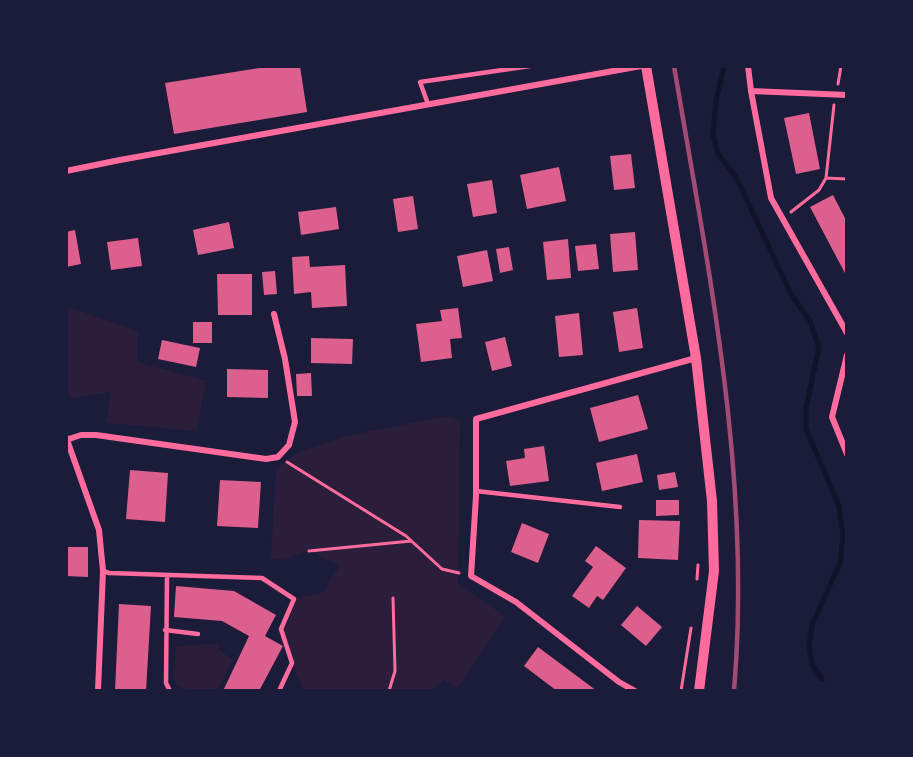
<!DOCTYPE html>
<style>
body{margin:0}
#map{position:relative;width:913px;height:757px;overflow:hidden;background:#1b1b3a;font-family:"Alegreya Sans",sans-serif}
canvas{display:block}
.frame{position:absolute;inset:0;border:68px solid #1b1b3a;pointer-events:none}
</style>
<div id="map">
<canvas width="913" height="757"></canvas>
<div class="frame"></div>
</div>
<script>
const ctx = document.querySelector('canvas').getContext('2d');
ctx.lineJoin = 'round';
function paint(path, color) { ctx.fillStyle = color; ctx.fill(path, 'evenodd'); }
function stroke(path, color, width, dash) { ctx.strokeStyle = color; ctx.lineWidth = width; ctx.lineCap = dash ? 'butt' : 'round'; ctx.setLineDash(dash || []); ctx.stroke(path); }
paint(new Path2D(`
 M66 306 138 331 137 362 207 381 196 431 106 423 110 392 70 399 66 388Z
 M446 416 460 420 458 584 505 616 458 688 443 680 432 691H304L292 663 281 629 294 599 323 592 340 565 309 551 283 560 271 559 276 468 297 453 342 437Z
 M210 644 219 645 218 649 233 660 217 691H192L177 686 174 677 176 646Z`), '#2a1e3b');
stroke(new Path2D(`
 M724 66 716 100 713 135 718 154 736 177 791 294 810 321 819 347 806 408V429L839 506 843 535 840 563 812 625 809 646 812 664 822 679`), '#12122b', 5);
paint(new Path2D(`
 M272 66H300L307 112 174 134 165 83Z
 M809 113 820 169 796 174 784 118Z
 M631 154 635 188 614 190 610 156Z
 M559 167 566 201 527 209 520 175Z
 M492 180 497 213 473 217 467 184Z
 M833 195 847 222V277L810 207Z
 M413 196 418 229 398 232 393 199Z
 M336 207 339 229 301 235 298 212Z
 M229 222 234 248 198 255 193 230Z
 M75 230 81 264 66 267V232Z
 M635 232 638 270 613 272 610 234Z
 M138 238 142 266 111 270 107 242Z
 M568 239 571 278 547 280 543 242Z
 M596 244 599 269 578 271 575 246Z
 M509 247 513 270 500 273 496 249Z
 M487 250 493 281 463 287 457 256Z
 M309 256 310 267 345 265 347 306 312 308 311 292 294 294 292 257Z
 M275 271 277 294 264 295 262 272Z
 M217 274H252V315H218Z
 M458 308 462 338 450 339 452 358 421 362 416 324 442 321 440 310Z
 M637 308 643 348 619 352 613 312Z
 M579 313 583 355 559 357 555 316Z
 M193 322H212V343H193Z
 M505 337 512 366 492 371 485 342Z
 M311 338 353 339 352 364 311 363Z
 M162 340 200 348 196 367 158 359Z
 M227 369 268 370V398L227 397Z
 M311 373 312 396H297L296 374Z
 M638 395 648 429 599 442 590 408Z
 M544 446 549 481 510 486 506 461 525 458 524 449Z
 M637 454 643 482 602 491 596 463Z
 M130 470 168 473 165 522 126 519Z
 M675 472 678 487 659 490 657 475Z
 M220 480 261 482 258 528 217 526Z
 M656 500H679V515L656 516Z
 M639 520 680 521 678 560 638 558Z
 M522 523 549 534 538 563 511 552Z
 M596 546 626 568 603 600 597 596 589 608 572 596 593 567 585 561Z
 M66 547H88V577L66 576Z
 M176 586 234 591 276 615 265 636 283 646 259 691H223L249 636 222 621 174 617Z
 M119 604 151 606 146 691H115Z
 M637 606 662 627 646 646 621 625Z
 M538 647 597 691H557L524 666Z`), '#dd5f8e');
stroke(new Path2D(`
 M838 84 841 66
 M826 178 847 179
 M791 212 819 190 826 178 834 105
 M287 462 406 536 442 569 459 573
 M309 551 411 541
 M697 579 698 565
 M389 691 395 671 393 598
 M681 691 691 628`), '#ff6b9d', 3);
stroke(new Path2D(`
 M428 104 420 82 530 66
 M476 491 620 507
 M103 571 109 573 262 578 294 599 281 629 292 663 279 691
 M167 575 166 683 170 691
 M165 630 198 634`), '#ff6b9d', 4.5);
stroke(new Path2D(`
 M748 66 751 91 771 198 847 333
 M751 91 847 95
 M66 171 120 160 641 66
 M847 355 832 417 847 454
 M66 437 99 530 103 571 98 691
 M66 440 81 435H96L266 459 278 457 289 445 295 422 285 359 274 314
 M635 691 619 682 516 602 471 576 476 496V419L696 358`), '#ff6b9d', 6);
stroke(new Path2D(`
 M646 66 696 358 712 501 714 571 699 691`), '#ff6b9d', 10);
stroke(new Path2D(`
 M674 66C709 273 752 480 734 691`), '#a44b75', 4.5);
</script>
